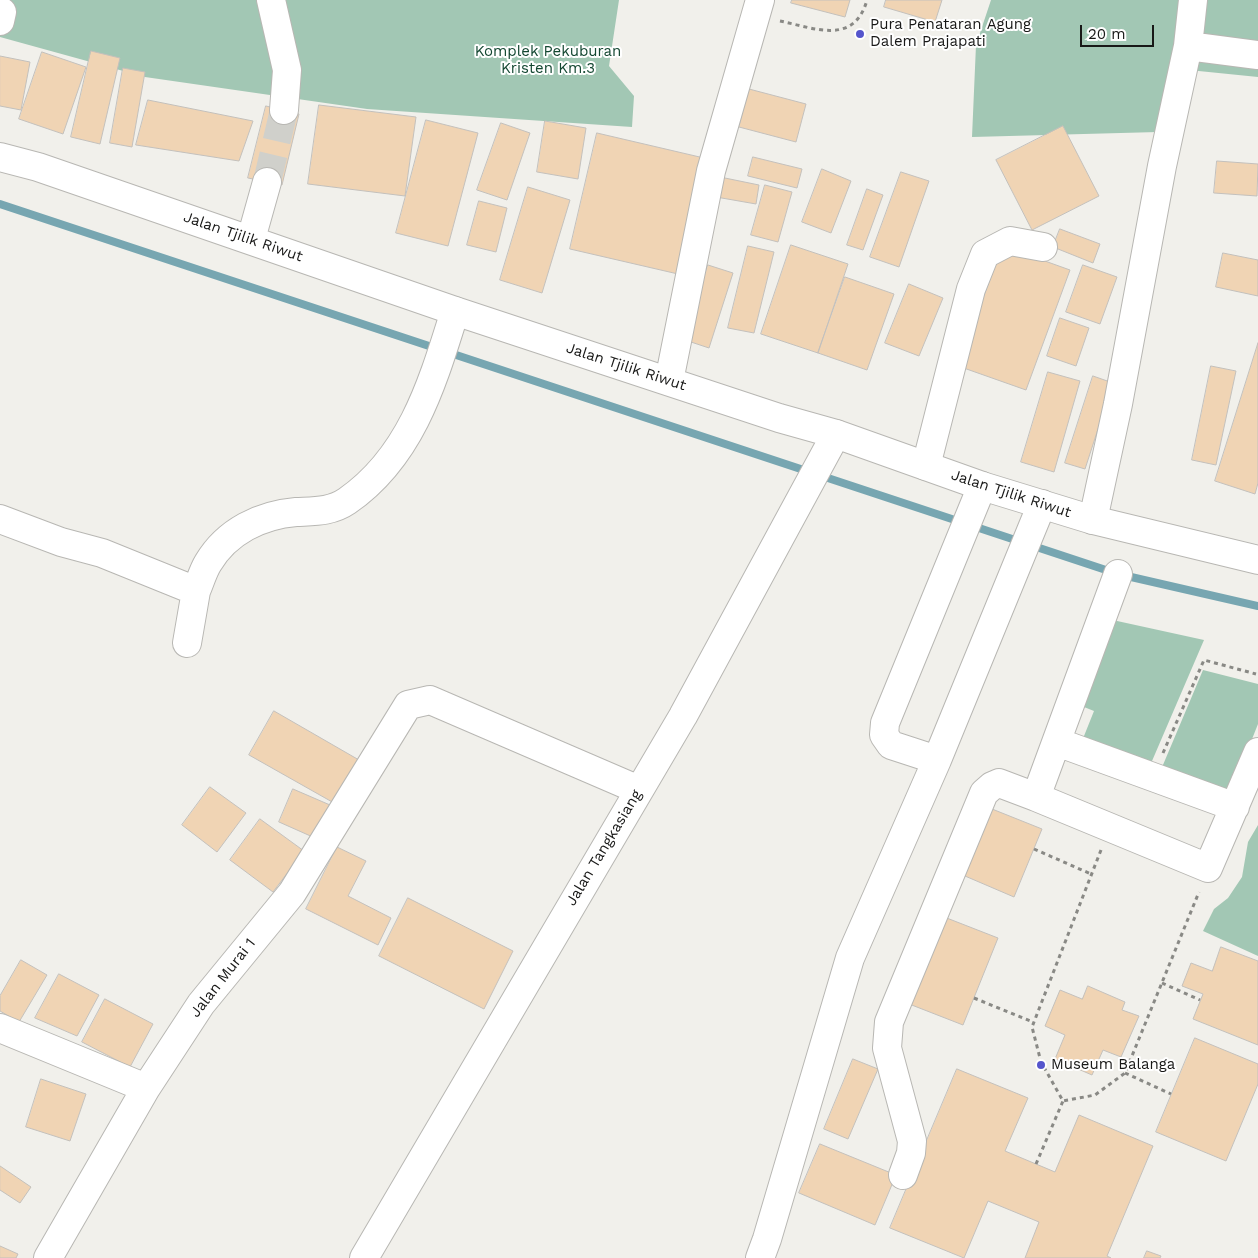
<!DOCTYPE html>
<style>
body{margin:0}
#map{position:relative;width:1258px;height:1258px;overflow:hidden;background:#f1f0eb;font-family:"Work Sans",sans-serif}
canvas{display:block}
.scale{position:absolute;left:1080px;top:25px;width:74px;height:22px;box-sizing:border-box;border:2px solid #181817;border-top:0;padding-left:6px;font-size:15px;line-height:18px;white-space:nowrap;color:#181817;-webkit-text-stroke:4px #fff;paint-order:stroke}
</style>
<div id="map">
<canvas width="1258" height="1258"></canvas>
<div class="scale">20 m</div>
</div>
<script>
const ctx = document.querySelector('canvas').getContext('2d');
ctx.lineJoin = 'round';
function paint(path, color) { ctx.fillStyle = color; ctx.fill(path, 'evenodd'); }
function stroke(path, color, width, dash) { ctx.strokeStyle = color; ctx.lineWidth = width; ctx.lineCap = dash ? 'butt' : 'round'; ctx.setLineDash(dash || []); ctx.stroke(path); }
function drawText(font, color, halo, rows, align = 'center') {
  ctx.font = font + ' "Work Sans",sans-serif'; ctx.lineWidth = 4; ctx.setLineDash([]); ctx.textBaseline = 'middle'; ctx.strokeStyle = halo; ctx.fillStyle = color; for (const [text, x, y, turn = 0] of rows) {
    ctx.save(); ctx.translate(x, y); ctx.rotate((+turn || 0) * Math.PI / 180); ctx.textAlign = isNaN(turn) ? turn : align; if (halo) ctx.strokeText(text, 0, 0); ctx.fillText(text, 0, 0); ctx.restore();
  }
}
paint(new Path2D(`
 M0 0H619L609 66 634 96 632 127 367 109 145 77 0 37Z
 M991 0H1258V77L1169 68 1158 132 972 137 976 45Z
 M1108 619 1204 640 1149 768 1082 741 1094 711 1079 705Z
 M1203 670 1258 684V724L1233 787 1227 794 1160 772Z
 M1258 825V956L1203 931 1214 909 1228 898 1242 877 1248 842Z`), '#a2c7b4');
stroke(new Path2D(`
 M0 204 1118 574 1258 606`), '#77a6b1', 8);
const building = new Path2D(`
 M792 0H850L845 17 791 3Z
 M886 0H942L935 22 884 7Z
 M91 51 120 58 100 144 71 137Z
 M42 52 86 67 63 134 19 119Z
 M0 56 30 62 21 110 0 106Z
 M123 68 145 72 132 147 110 143Z
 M749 89 806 104 796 142 739 127Z
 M148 100 253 121 239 161 136 145Z
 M319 105 416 117 405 196 308 184Z
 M266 106 299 114 282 185 248 178Z
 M426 120 478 133 448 246 396 233Z
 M545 121 586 128 578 179 537 172Z
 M501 123 530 133 507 200 477 190Z
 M1063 126 1099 196 1032 230 996 160Z
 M597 133 704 158 678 274 570 249Z
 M753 157 802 169 797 188 748 176Z
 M1217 161 1258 164 1257 196 1214 193Z
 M822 169 851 181 831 233 802 222Z
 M901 172 929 181 899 267 870 257Z
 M720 177 759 185 756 204 716 197Z
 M765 185 792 192 778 242 751 235Z
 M528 187 570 200 542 293 500 280Z
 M867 189 883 195 863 250 847 245Z
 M479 201 507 208 496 252 467 245Z
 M1060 229 1100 244 1093 263 1053 247Z
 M791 245 848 264 818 353 761 334Z
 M748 246 774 252 754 333 728 328Z
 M1003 246 1070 270 1026 390 958 366Z
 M1223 253 1258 260V296L1216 287Z
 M708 265 733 273 709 348 685 340Z
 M1083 265 1117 277 1100 324 1066 312Z
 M845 277 894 294 867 370 818 353Z
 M909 284 943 298 919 356 885 343Z
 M1060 318 1089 328 1076 366 1047 356Z
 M1258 343V483L1255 494 1215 481Z
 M1211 366 1236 371 1216 465 1192 460Z
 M1048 372 1080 381 1054 472 1021 462Z
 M1093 376 1113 383 1085 469 1065 463Z
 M274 711 359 760 334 803 249 755Z
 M210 787 246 813 217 852 182 825Z
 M293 789 330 805 315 838 279 822Z
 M992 809 1042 829 1014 897 965 876Z
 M260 819 304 851 273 892 230 860Z
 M337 847 366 861 348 896 391 918 378 945 306 909Z
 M408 898 513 951 484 1009 379 956Z
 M939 915 998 938 963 1025 904 1002Z
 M1221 947 1258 961V1045L1193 1019 1203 994 1182 986 1191 963 1212 971Z
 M21 960 47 975 19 1022 0 1011V996Z
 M59 974 99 995 77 1036 35 1018Z
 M1088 986 1125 1002 1122 1010 1139 1016 1121 1057 1103 1050 1092 1075 1055 1059 1065 1035 1045 1026 1060 990 1082 999Z
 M105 999 153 1024 130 1067 82 1042Z
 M1195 1038 1258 1064V1084L1226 1161 1156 1132Z
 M853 1059 878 1069 848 1139 824 1129Z
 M957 1069 1028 1098 1005 1151 1055 1172 1079 1115 1153 1146 1107 1256 1111 1258H1025L1039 1222 988 1201 964 1258 890 1228Z
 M41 1079 86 1094 70 1141 26 1127Z
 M820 1144 896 1175 875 1225 799 1193Z
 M0 1166 31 1187 20 1203 0 1190Z
 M0 1246 18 1254 16 1258H0Z
 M1147 1251 1161 1256 1160 1258H1144Z`);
paint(building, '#f0d4b4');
stroke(building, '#c3c0bc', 1);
stroke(new Path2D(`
 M267 182 284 110`), '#d0d0cb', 28, [28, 14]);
const minor = new Path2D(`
 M271 0 287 70 284 110
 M0 21 2 12
 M1188 46 1258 55
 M251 239 267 182
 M669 381 711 171 760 0
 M926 466 971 289 985 254 1010 241 1043 247
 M0 519 61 542 102 553 196 591C200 582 203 571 208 563 227 531 261 515 296 512 314 511 331 512 347 501 412 456 433 381 455 311
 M1093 520 1118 404 1162 166 1188 46 1193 0
 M1118 574 1036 797 1208 868 1258 752
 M187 643 196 591
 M1057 742 1235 807
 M937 760 891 745 884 735 885 723 982 486
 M0 1028 146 1088
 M903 1175 911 1153 912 1141 887 1048 889 1022 984 793 992 786 999 783 1036 797
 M48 1258 146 1088 201 1004 292 893 408 705 430 700 639 790
 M364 1258 683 716 836 434
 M760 1258 767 1239 850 958 937 760 1042 504`);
const highway = new Path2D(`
 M0 157 38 167 455 311 779 418 836 434 982 486 1093 520 1258 560`);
stroke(minor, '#b8b7b3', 30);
stroke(highway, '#b8b7b3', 30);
stroke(new Path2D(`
 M780 21C814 28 854 46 867 0
 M1163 753 1204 660 1256 674
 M1034 849 1091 874
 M1101 850 1032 1027 1041 1062 1063 1101 1095 1095 1125 1073 1199 892
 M1162 983 1200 1000
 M974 998 1033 1022
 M1125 1073 1171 1094
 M1036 1164 1063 1101`), '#898985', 3, [4, 4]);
stroke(minor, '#fff', 28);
stroke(highway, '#fff', 28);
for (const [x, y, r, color] of [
 [860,34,5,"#55c"],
 [1041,1065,5,"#55c"]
]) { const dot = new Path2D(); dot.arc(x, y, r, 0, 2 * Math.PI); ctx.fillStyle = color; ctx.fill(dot); stroke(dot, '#fff', 2); }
drawText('15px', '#181817', '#fff', [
 ["Pura Penataran Agung",870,25],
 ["Dalem Prajapati",870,42],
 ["Museum Balanga",1051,1065]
], 'left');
drawText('15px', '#134731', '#fff', [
 ["Komplek Pekuburan",548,52],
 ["Kristen Km.3",548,69]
]);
drawText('15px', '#181817', '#fff', [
 ["Jalan Tjilik Riwut",243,237,19],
 ["Jalan Tjilik Riwut",626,367,18],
 ["Jalan Tjilik Riwut",1011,494,18],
 ["Jalan Tangkasiang",604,848,-59],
 ["Jalan Murai 1",223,978,-52]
]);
</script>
